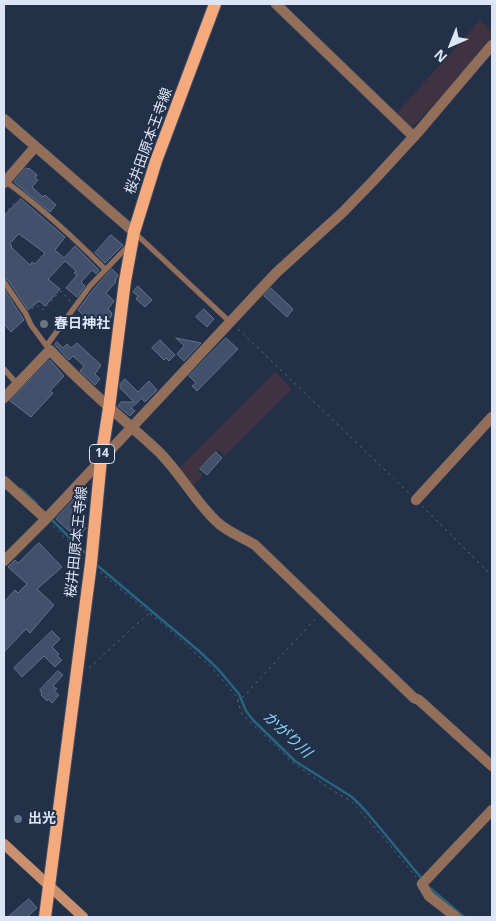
<!DOCTYPE html>
<meta charset="utf-8">
<style>
body{margin:0}
#map{position:relative;width:496px;height:921px;overflow:hidden;background:#223048;font-family:"Open Sans",sans-serif}
canvas{display:block}
.frame{position:absolute;inset:0;border:5px solid #dce5f5;pointer-events:none}
.north{position:absolute;left:426px;top:20px;width:50px;height:50px;-webkit-text-stroke:4px #223048;paint-order:stroke;rotate:224deg;font-size:14px;font-weight:700;line-height:20px;text-align:center;color:#dce5f5}
.north::after{content:'';display:block;margin:auto;width:18px;height:22px;background:#dce5f5;clip-path:polygon(50% 0,100% 100%,50% 72%,0 100%)}
</style>
<div id="map">
<canvas width="496" height="921"></canvas>
<div class="frame"></div>
<div class="north">N</div>
</div>
<script>
const ctx = document.querySelector('canvas').getContext('2d');
ctx.lineJoin = 'round';
function paint(path, color) { ctx.fillStyle = color; ctx.fill(path, 'evenodd'); }
function stroke(path, color, width, dash) { ctx.strokeStyle = color; ctx.lineWidth = width; ctx.lineCap = dash ? 'butt' : 'round'; ctx.setLineDash(dash || []); ctx.stroke(path); }
function drawText(font, color, halo, rows, align = 'center') {
  ctx.font = font + ' "Open Sans","Noto Sans JP",sans-serif'; ctx.lineWidth = 4; ctx.setLineDash([]); ctx.textBaseline = 'middle'; ctx.strokeStyle = halo; ctx.fillStyle = color; for (const [text, x, y, turn = 0] of rows) {
    ctx.save(); ctx.translate(x, y); ctx.rotate((+turn || 0) * Math.PI / 180); ctx.textAlign = isNaN(turn) ? turn : align; if (halo) ctx.strokeText(text, 0, 0); ctx.fillText(text, 0, 0); ctx.restore();
  }
}
paint(new Path2D(`
 M480 20 492 31V38L480 56 413 127 410 128 396 114Z
 M275 372 292 389 225 456 218 450 198 470 203 476 191 488 175 472Z`), '#3f3241');
stroke(new Path2D(`
 M21 489 37 504
 M51 519 84 552
 M98 566 199 651 218 669 239 694 246 711 253 720 295 761 352 797 365 810 423 880
 M430 888 464 917`), '#26657f', 2.5);
const building = new Path2D(`
 M26 168 28 169 29 168 37 175 35 178 38 180 32 187 43 197 45 195 56 205 50 212 14 182Z
 M21 199 65 237 55 250 64 258 75 246 99 270 96 274 92 270 81 282 85 286 77 297 66 288 77 275 74 273 76 271 65 261 48 279 60 289 45 306 39 301 28 310 8 280 4 278V216ZM19 234 45 253 35 264 32 262 30 265 11 247 12 246 10 244Z
 M111 235 123 245 105 263 95 253Z
 M112 269 118 275 115 281 116 282 106 293 114 301 108 309 112 313 111 317 97 329 78 310 92 291Z
 M138 286 152 300 145 307 136 299 138 296 133 292Z
 M271 288 293 309 287 317 264 296Z
 M4 289 24 320 11 332 4 324Z
 M204 309 214 319 207 327 196 317Z
 M176 338 201 343 184 361 177 354 184 346Z
 M226 338 238 349 197 391 192 386 196 383 189 376Z
 M160 340 175 355 169 361 166 358 164 360 152 348Z
 M57 342 63 348 67 344 71 348 77 343 101 365 95 374 100 379 95 385 80 371 84 366 73 356 69 360 55 345Z
 M50 360 64 376 50 391 53 393 31 417 10 401Z
 M125 379 138 392 149 381 157 390 145 402 141 398 138 402 131 408 135 411 130 416 118 406 121 402H134L120 388V384Z
 M216 452 222 458 207 475 200 469Z
 M81 492 88 499 74 517 86 528 77 538 56 519Z
 M39 543 62 567 37 589 54 605 30 633 26 629 4 652V602L15 590 18 593 27 584 8 567 15 560 18 563Z
 M52 631 60 639 52 647 59 654 57 656 62 660 55 667 44 656 22 677 14 668Z
 M58 671 63 675 53 686 57 689 54 691 59 695 52 703 48 699 47 701 41 695 42 694 40 690Z
 M29 899 37 908 27 917H8Z`);
paint(building, '#41516b');
stroke(building, '#60718d', 1);
const lane = new Path2D(`
 M5 181C41 207 74 238 105 269
 M136 234 230 322
 M4 282 26 314 31 325 48 348
 M47 345 90 286 129 245
 M4 369 17 384`);
const street = new Path2D(`
 M276 4 414 137
 M4 119 134 232
 M4 183 35 147
 M4 398 50 350C83 386 121 417 157 450 179 471 194 500 216 521 227 532 242 537 255 545L414 698 419 700 492 766
 M4 481 46 519
 M416 500 492 417
 M4 561 46 519 276 273 343 212 374 180 419 131 492 45
 M456 917 429 896 422 884 492 810`);
const secondary = new Path2D(`
 M4 844 83 917`);
const primary = new Path2D(`
 M45 917 91 563 101 459 109 408 125 281 134 232 156 161 215 4`);
stroke(lane, '#404d64', 6);
stroke(street, '#404d64', 11);
stroke(secondary, '#404d64', 11);
stroke(primary, '#404d64', 14);
stroke(new Path2D(`
 M4 215 17 200
 M32 309 36 305 43 310 61 291 71 302
 M238 329 410 494
 M422 506 492 576
 M53 526 81 553
 M100 572 171 631 212 668 236 696 242 714 292 762 332 790 351 801 382 836 416 877
 M89 668 149 613
 M237 701 244 696 317 617`), '#5a677c', 1, [2.5, 4]);
stroke(lane, '#936e58', 5);
stroke(street, '#936e58', 10);
stroke(secondary, '#ca906d', 10);
stroke(primary, '#f5aa7d', 12);
for (const [x, y, r, color] of [
 [44,324,5,"#6b7280"],
 [18,819,5,"#5c6f8a"]
]) { const dot = new Path2D(); dot.arc(x, y, r, 0, 2 * Math.PI); ctx.fillStyle = color; ctx.fill(dot); stroke(dot, '#223048', 2); }
for (const [x, y, w] of [
 [102,454,25]
]) { const box = new Path2D(); box.roundRect(x - w / 2, y - 9.5, w, 19, 4); ctx.fillStyle = '#223048'; ctx.fill(box); stroke(box, '#dce5f5', 1); }
drawText('bold 12px', '#dce5f5', null, [
 ["14",102,454]
]);
drawText('14px', '#dce5f5', '#223048', [
 ["桜井田原本王寺線",149,141,-70],
 ["桜井田原本王寺線",77,542,-84]
]);
drawText('bold 14px', '#dce5f5', '#223048', [
 ["春日神社",54,324],
 ["出光",28,819]
], 'left');
drawText('italic 15px', '#89d9fe', '#223048', [
 ["かがり川",287,735,43]
]);
</script>
